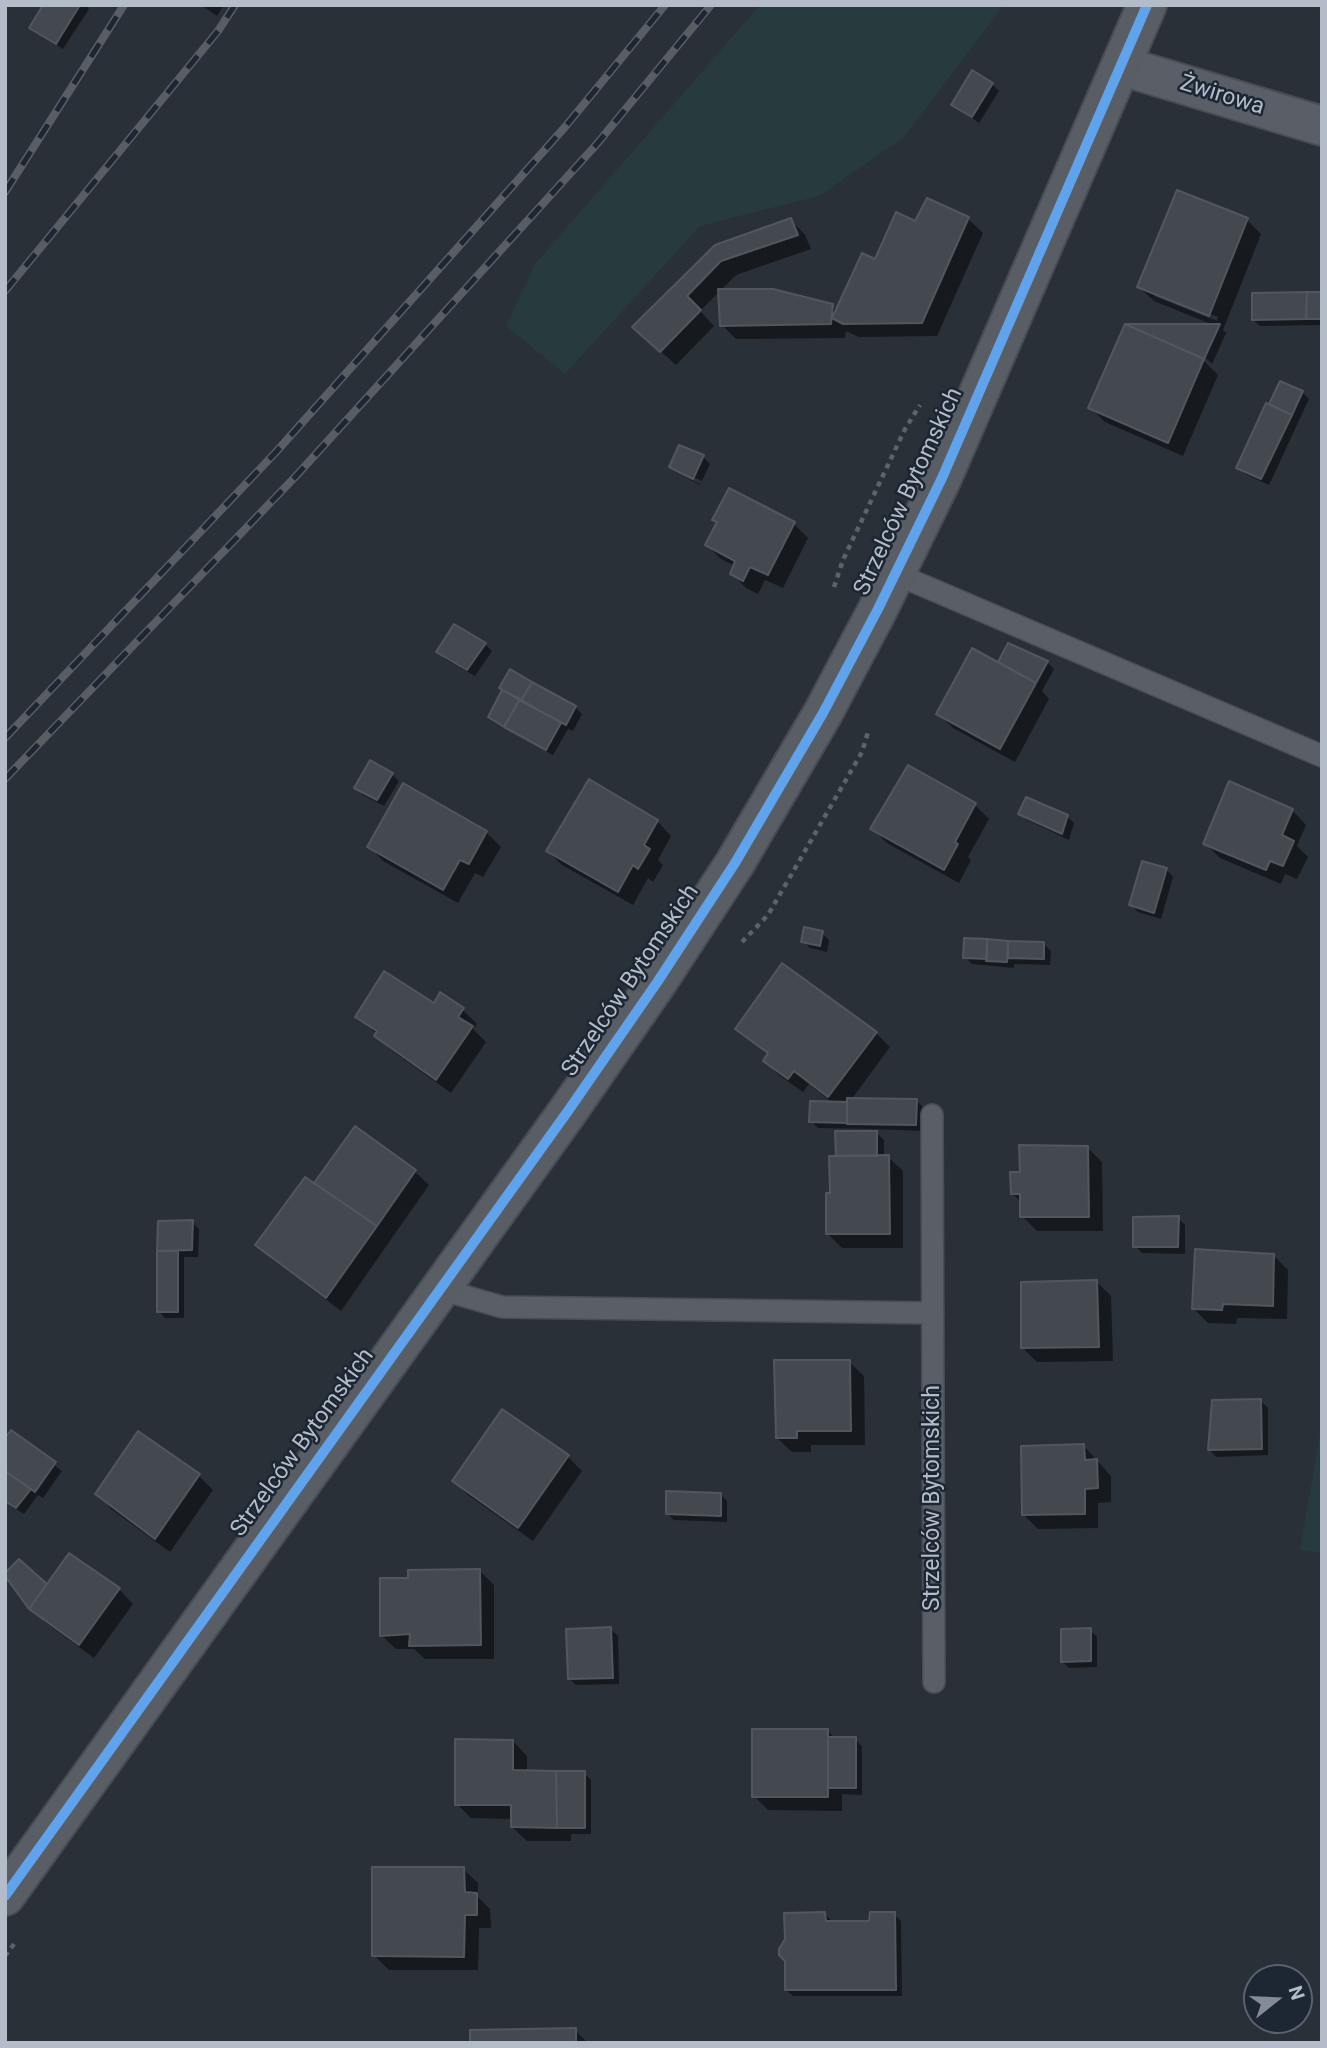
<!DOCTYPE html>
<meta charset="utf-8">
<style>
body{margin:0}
#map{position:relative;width:1327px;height:2048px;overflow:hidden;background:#2a3038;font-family:Roboto,sans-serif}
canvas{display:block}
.frame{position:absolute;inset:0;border:7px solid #b4bcc9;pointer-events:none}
.north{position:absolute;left:1243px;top:1964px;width:70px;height:70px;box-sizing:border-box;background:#1d2633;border:2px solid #59626f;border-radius:50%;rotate:72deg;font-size:19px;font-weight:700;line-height:28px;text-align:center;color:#b4bcc9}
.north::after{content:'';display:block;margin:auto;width:24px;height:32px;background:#848b96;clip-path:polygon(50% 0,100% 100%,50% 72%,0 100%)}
</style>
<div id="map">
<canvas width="1327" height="2048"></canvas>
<div class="frame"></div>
<div class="north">N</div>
</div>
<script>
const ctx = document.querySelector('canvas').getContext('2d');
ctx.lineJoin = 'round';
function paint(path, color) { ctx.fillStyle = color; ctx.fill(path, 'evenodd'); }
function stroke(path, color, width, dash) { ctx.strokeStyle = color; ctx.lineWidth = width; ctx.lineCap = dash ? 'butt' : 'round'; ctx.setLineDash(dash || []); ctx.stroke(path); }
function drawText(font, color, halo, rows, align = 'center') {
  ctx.font = font + ' Roboto,sans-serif'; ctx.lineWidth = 5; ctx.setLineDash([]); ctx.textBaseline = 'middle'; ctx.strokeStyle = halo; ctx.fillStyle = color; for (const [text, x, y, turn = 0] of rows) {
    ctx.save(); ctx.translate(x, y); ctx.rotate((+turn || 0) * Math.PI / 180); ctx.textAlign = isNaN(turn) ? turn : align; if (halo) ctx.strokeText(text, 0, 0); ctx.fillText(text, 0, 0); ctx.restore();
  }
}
paint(new Path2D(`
 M760 5H1004L903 138 819 196 700 226 565 374 506 326 535 264Z
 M1322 1421V1553L1300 1550Z`), '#273a3e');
paint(new Path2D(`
 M45 5H85L89 9 63 49 38 34 32 27Z
 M201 5H224L217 16Z
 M992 84 999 91 979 123 954 104Z
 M928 200 968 219 983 233 937 336 859 337 846 331 845 338 736 339 722 325 720 291 700 311 714 326 676 365 649 341 716 246 791 220 805 235 811 249 736 275 720 291 832 306 837 311 876 262 916 223Z
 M1247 220 1261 234 1223 330 1226 333 1212 364 1200 352 1197 354 1218 375 1183 456 1105 422 1091 408 1216 326 1154 301 1139 287ZM1154 292 1218 317 1217 321 1154 296Z
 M1322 294V325L1260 326 1253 320Z
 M1281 383 1302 392 1309 399 1269 485 1245 474 1238 467Z
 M679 447 703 457 710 464 700 485 677 473 700 484 702 481 677 469V473L671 467Z
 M714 520 794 524 808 538 783 588 765 580 758 594 746 588 732 574 735 566 721 559 707 545 718 524Z
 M485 644 492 651 475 676 445 659 438 652Z
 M1009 646 1047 662 1054 669 1042 691 1049 699 1015 762 953 728 938 713 999 664Z
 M504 690 575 707 582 714 573 731 568 729 553 755 497 724 490 717Z
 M909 768 975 805 989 819 968 857 971 860 959 883 887 843 873 829Z
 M392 774 399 781 384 806 363 795 356 788Z
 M404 785 486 832 501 847 483 877 475 873 458 903 383 861 369 846Z
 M1292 810 1306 825 1297 846 1308 857 1297 879 1285 874 1281 884 1220 858 1206 844Z
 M1020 814 1067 816 1074 823 1069 840 1027 820Z
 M657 821 671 836 658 860 663 865 653 882 648 878 633 905 562 865 548 851Z
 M1143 863 1167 870 1173 877 1161 919 1138 912 1131 905Z
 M822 933 829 940 827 952 810 948 803 941Z
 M965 940 1044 944 1051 951 1050 965 1014 964V968L972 964 965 957Z
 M434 1005 463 1010 477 1024 473 1029 486 1042 451 1093 391 1050 376 1036 377 1034 357 1016Z
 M738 1028 876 1033 890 1047 851 1100H916L923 1107V1131L873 1129 884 1140V1157H888L903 1171V1248H842L828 1234 831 1195 873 1129 818 1128 811 1121 834 1104 809 1084 803 1092 779 1075 765 1061 769 1055Z
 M355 1128 414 1171 429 1185 341 1311 272 1259 258 1245 314 1185Z
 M1088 1148 1102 1162 1103 1231H1037L1022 1216V1203L1013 1194 1022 1174Z
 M1178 1218 1185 1225V1254L1142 1253 1135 1246Z
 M192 1222 199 1229 198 1257H184V1318H165L159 1311V1223Z
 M1273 1255 1288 1270 1287 1319 1237 1318 1236 1324 1208 1323 1194 1309Z
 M1096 1281 1111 1296 1113 1361 1037 1362 1023 1348Z
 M849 1362 864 1376 865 1445H811V1452H792L777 1438Z
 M1261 1401 1268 1408V1455L1216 1457 1210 1450Z
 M11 1433 62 1471 43 1498 38 1495 24 1514 5 1502V1441Z
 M1084 1446 1111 1476V1502L1098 1503V1528L1038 1529 1024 1515Z
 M568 1457 582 1471 533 1541 468 1495 454 1481Z
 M198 1475 213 1490 170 1552 111 1509 97 1494Z
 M720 1494 727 1501V1522L674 1520 667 1513Z
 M480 1571 494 1585V1659H425L414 1649H396L381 1635 410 1580Z
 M47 1587 119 1589 133 1604 94 1658 46 1623 31 1608Z
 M611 1629 618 1636 619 1684 576 1685 569 1678Z
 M1090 1630 1097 1637V1667L1069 1668 1062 1661Z
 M828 1731 836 1739H855L862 1746V1795L842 1794V1811L768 1810 754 1796Z
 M513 1741 527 1756V1772L584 1773 591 1780V1834H571V1841H527L512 1827V1819L471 1818 457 1804Z
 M463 1869 478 1883V1897L490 1909 491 1928H479L478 1970H389L374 1955Z
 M825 1914 832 1921 871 1923 894 1914 901 1921 902 1996H793L786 1990 787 1961Z
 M575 2030 588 2043H472Z`), '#0007');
const building = new Path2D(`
 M43 5H80L56 44 29 28Z
 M972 70 993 83 972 117 951 105Z
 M1177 190 1248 218 1209 316 1137 287Z
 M927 198 969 217 922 323 843 324 832 318 862 253 875 259 896 212 915 221Z
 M791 218 798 235 721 261 687 296 701 310 660 352 632 327 715 245Z
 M718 289H773L833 304 831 324 720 326Z
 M1307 292 1306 319 1252 320V293Z
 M1307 292H1322V321V319H1306Z
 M1125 324 1204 359 1168 443 1088 408Z
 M1125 324H1220L1204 359Z
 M1280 381 1303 391 1292 415 1269 404Z
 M1266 403 1292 415 1261 479 1236 468Z
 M679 445 704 455 693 479 669 467Z
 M729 488 795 522 768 575 750 567 743 581 730 574 735 561 705 545 717 522 712 520Z
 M454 624 486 643 467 670 436 652Z
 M1008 643 1048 661 1036 683 998 662Z
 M972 648 1036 683 1000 749 936 714Z
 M510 669 532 682 521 701 499 688Z
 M532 682 576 706 566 725 521 701Z
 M502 690 520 699 504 727 488 717Z
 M520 699 561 723 546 750 504 727Z
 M370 760 393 773 377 800 354 788Z
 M908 765 976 803 955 842 958 844 944 870 870 829Z
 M589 779 658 820 644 845 650 849 638 869 633 865 618 892 546 851Z
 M1229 781 1293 809 1282 835 1294 841 1283 866 1270 861 1266 870 1203 844Z
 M403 783 487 831 469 864 460 860 443 890 367 847Z
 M1026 797 1068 815 1062 834 1018 814Z
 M1142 861 1167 868 1154 913 1129 905Z
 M804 927 823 931 820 946 801 942Z
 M964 938 987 939V959L963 958Z
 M987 939 1008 941 1007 962 986 961Z
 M1008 941 1044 942V959L1008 958Z
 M782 963 877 1032 828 1097 794 1071 788 1079 763 1061 768 1053 735 1029Z
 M384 971 434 1003 440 992 464 1008 458 1017 473 1026 436 1080 374 1036 377 1031 355 1017Z
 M847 1098 917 1099 916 1125 847 1124Z
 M810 1101 847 1102V1123L809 1122Z
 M355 1126 416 1170 377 1226 314 1183Z
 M835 1131H877V1156H836Z
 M1019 1145 1088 1146 1089 1217H1020V1194H1011L1010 1172H1020Z
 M889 1155 890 1234H826V1193H830L829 1156Z
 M305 1177 377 1226 326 1298 255 1245Z
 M1179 1216 1178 1247H1133V1217Z
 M193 1220 192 1250 157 1251 158 1221Z
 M1195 1249 1274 1254 1273 1306 1223 1304 1222 1310 1192 1309Z
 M157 1251H178V1312H157Z
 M1097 1280 1099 1347 1021 1348V1282Z
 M774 1360H850L851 1431H797V1438H776Z
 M1261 1399 1262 1449 1208 1450 1212 1400Z
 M502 1409 569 1455 518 1528 452 1481Z
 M11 1430 56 1462 35 1492 5 1471V1438Z
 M138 1431 200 1474 155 1539 95 1494Z
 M1084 1444 1085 1460 1097 1459 1098 1488 1085 1489V1514L1022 1515 1021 1446Z
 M5 1471 31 1489 16 1508 5 1501Z
 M666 1491 721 1493V1516L666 1514Z
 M69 1553 120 1588 79 1645 29 1609Z
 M19 1559 47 1584 29 1609 5 1576V1573Z
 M480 1569 481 1645 409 1646 410 1634 380 1636V1578H408V1570Z
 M611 1627 613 1678 568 1679 566 1629Z
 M1091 1628V1661L1061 1662V1629Z
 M752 1729H828V1797H752Z
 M828 1737H856V1788H828Z
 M455 1739 513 1740V1770L556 1771 557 1828 511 1827V1805H455Z
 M556 1771H585V1828H557Z
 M372 1867H464L465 1892 477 1893V1915H465L464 1957 372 1956Z
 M825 1912 826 1921H869L870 1912H895L896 1990H785V1961L779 1955V1949L785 1939 784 1913Z
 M576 2028V2043H470V2030Z`);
paint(building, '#444950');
stroke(building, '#52575f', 2);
const lane = new Path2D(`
 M896 574 1322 756
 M932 1115 934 1682
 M440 1289 502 1307 933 1313`);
const street = new Path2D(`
 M1122 66 1322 126`);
const secondary = new Path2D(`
 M5 1896 568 1111 658 981 735 863 823 713 878 609 942 478 1147 5`);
stroke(lane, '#484c53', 24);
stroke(street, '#484c53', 42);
stroke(secondary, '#484c53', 42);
stroke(new Path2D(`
 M834 587 843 560 905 429 920 405
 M742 942 768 915 862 752 868 732
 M5 1956 17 1940`), '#5d636a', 4.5, [5, 5]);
stroke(lane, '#5a5e66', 21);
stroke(street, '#5a5e66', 38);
stroke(secondary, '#595d64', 38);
const rail = new Path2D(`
 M5 192 124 5
 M5 291 218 31 235 5
 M5 738 276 452 565 127 665 5
 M5 779 296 476 596 145 711 5`);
stroke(rail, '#595d64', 8);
stroke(rail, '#1d2633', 5, [16]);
stroke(new Path2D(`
 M5 1896 568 1111 658 981 735 863 823 713 878 609 942 478 1147 5`), '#60a3ed', 10);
drawText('23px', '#b4bcc9', '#1d2633', [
 ["Żwirowa",1222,96,17],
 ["Strzelców Bytomskich",909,492,-65],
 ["Strzelców Bytomskich",631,981,-56],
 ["Strzelców Bytomskich",303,1443,-54],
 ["Strzelców Bytomskich",933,1498,-90]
]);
</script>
